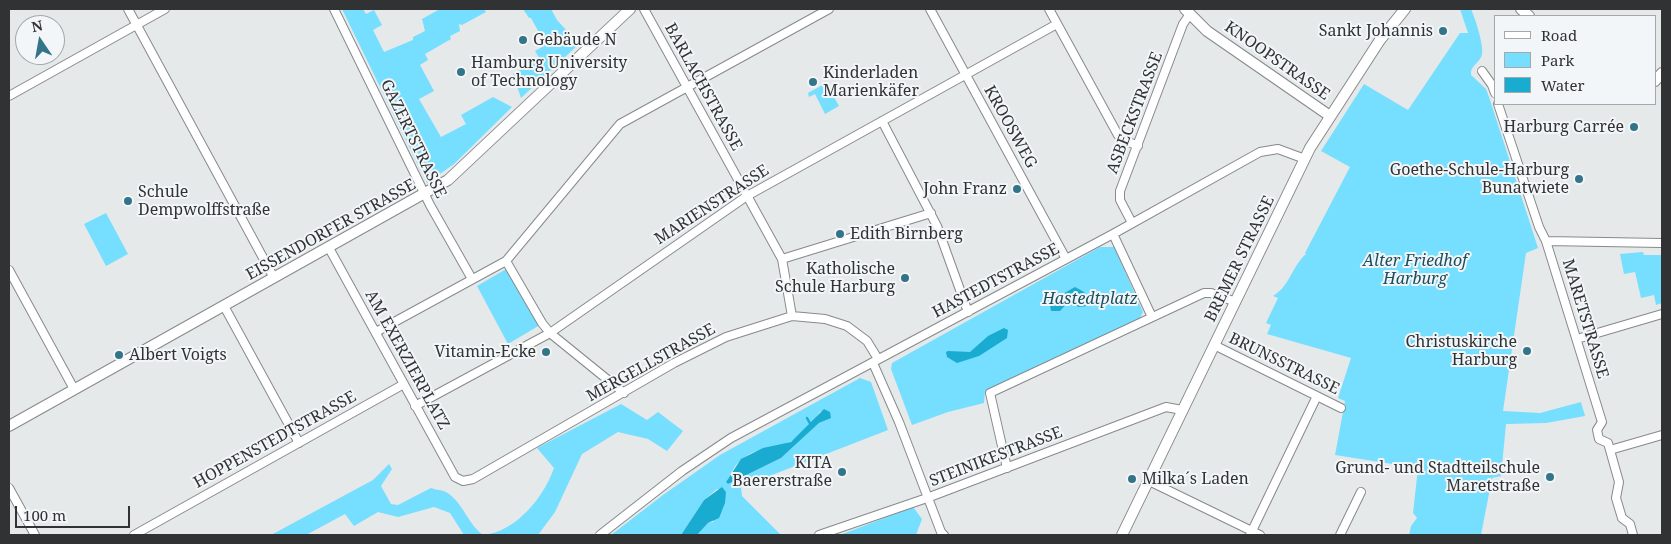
<!DOCTYPE html>
<meta charset="utf-8">
<style>
body{margin:0}
#map{position:relative;width:1671px;height:544px;overflow:hidden;background:#e5e9ea;font-family:"Noto Serif",serif}
canvas{display:block}
.frame{position:absolute;inset:0;border:10px solid #313233;pointer-events:none}
.legend{position:absolute;left:1494px;top:15px;width:162px;height:90px;box-sizing:border-box;background:#f2f6f8;border:1px solid #a5a8a9;margin:0;padding:6px 9px;list-style:none;font-size:15px;color:#313233}
.legend li{display:flex;align-items:center;gap:10px;height:25px}
.legend b{width:25px;border:1px solid #a5a8a9}
.north{position:absolute;left:15px;top:15px;width:50px;height:50px;box-sizing:border-box;background:#f2f6f8;border:1px solid #a5a8a9;border-radius:50%;rotate:348deg;font-size:14px;font-weight:700;line-height:20px;text-align:center;color:#313233}
.north::after{content:'';display:block;margin:auto;width:18px;height:22px;background:#347488;clip-path:polygon(50% 0,100% 100%,50% 72%,0 100%)}
.scale{position:absolute;left:15px;top:506px;width:115px;height:22px;box-sizing:border-box;border:2px solid #313233;border-top:0;padding-left:6px;font-size:15px;line-height:18px;white-space:nowrap;color:#313233;-webkit-text-stroke:4px #f2f6f8;paint-order:stroke}
</style>
<div id="map">
<canvas width="1671" height="544"></canvas>
<div class="frame"></div>
<ul class="legend">
<li><b style="height:6px;background:#fff"></b>Road</li>
<li><b style="height:14px;background:#76defe"></b>Park</li>
<li><b style="height:14px;background:#19acd0"></b>Water</li>
</ul>
<div class="north">N</div>
<div class="scale">100 m</div>
</div>
<script>
const ctx = document.querySelector('canvas').getContext('2d');
ctx.lineJoin = 'round';
function paint(path, color) { ctx.fillStyle = color; ctx.fill(path, 'evenodd'); }
function stroke(path, color, width, dash) { ctx.strokeStyle = color; ctx.lineWidth = width; ctx.lineCap = dash ? 'butt' : 'round'; ctx.setLineDash(dash || []); ctx.stroke(path); }
function drawText(font, color, halo, rows, align = 'center') {
  ctx.font = font + ' "Noto Serif",serif'; ctx.lineWidth = 4; ctx.setLineDash([]); ctx.textBaseline = 'middle'; ctx.strokeStyle = halo; ctx.fillStyle = color; for (const [text, x, y, turn = 0] of rows) {
    ctx.save(); ctx.translate(x, y); ctx.rotate((+turn || 0) * Math.PI / 180); ctx.textAlign = isNaN(turn) ? turn : align; if (halo) ctx.strokeText(text, 0, 0); ctx.fillText(text, 0, 0); ctx.restore();
  }
}
paint(new Path2D(`
 M342 9H363L366 14 374 10 382 25 373 30 384 52 413 40V37L425 31 422 19 440 9H484L486 12 462 25 459 24 460 31 450 36 451 39 425 54 428 60 420 65 434 91 419 99 441 137 466 124 461 115 493 97 512 107 454 164 427 183Z
 M523 9H551L557 20 579 44 521 98 513 74 540 59 535 51 544 46V43L541 41 542 38 531 18H529Z
 M1460 9H1471C1475 18 1484 45 1482 55 1479 64 1470 65 1471 75L1486 89 1489 97 1538 248 1526 253 1503 411 1540 413 1581 402 1585 416 1546 423 1506 424 1501 476 1492 478 1481 535H1409L1411 526 1417 518 1413 513 1418 468 1335 455 1345 401 1338 398 1351 358 1267 334 1271 325 1266 323 1278 298 1273 296C1290 286 1292 266 1306 254L1305 253 1350 167 1321 151 1364 84 1408 110 1460 33H1468Z
 M826 83 839 106 825 114 815 94 809 97 808 93Z
 M106 213 128 254 106 266 84 224Z
 M1100 247H1114L1143 312 1139 320 985 391 984 403 948 412 912 425 891 369 892 363Z
 M1643 252 1644 255H1662V303L1656 305 1654 295 1641 298 1635 272 1624 274 1620 254Z
 M508 268 540 325 508 344 477 286Z
 M860 378 871 382 888 430 741 487 742 496 781 535H697L708 523 713 522 726 492 717 489 704 500 681 535H611L663 495 720 455ZM820 411 828 419 819 423 781 458 728 484 726 482C731 475 733 467 739 462 755 446 772 450 790 442 801 437 815 421 820 411Z
 M621 404 647 420 658 412 683 431 667 451 648 439 618 432 582 454 555 512 538 535H464L450 513 434 507 398 517 378 512 354 526 345 514 306 535H271L373 480 389 464 392 469 381 486 391 504 398 505 431 488C436 490 442 490 446 492 463 502 467 523 483 535 516 532 544 497 554 468L537 448Z
 M913 507 922 519 916 535H840Z`), '#76defe');
paint(new Path2D(`
 M1075 287 1084 292 1089 299 1087 306 1078 307 1071 299 1060 311H1051L1050 305 1054 299Z
 M1004 328 1008 330 1007 338 979 356 957 363 947 357 946 352 948 351 970 352 988 336Z
 M824 409 830 412 831 418 819 423 781 458 728 484 726 482 741 459 763 448 791 442Z
 M722 487 726 492 725 503 719 518 708 523 697 535H681L704 500Z`), '#19acd0');
stroke(new Path2D(`
 M807 418 812 427`), '#19acd0', 2.5);
const minor = new Path2D(`
 M128 9 274 278
 M334 9 430 205 472 279
 M644 9 782 259 792 316
 M930 9 1066 259
 M1049 9 1118 135 1124 140 1138 146
 M1482 71 1492 85 1495 93
 M9 96 165 9
 M1498 104 1539 227 1546 241 1602 422 1597 430 1599 439 1608 443 1619 482 1616 498 1622 518 1630 524 1633 535
 M882 121 937 226 968 312
 M1132 223 1120 200V191L1183 24 1190 14
 M1113 234 1152 317
 M1546 241 1662 243
 M329 248 455 477 463 481 473 479 674 363 726 337 792 316 825 319 847 326 867 341 878 359
 M782 259 931 213
 M506 261 542 323 550 333 624 393
 M9 270 74 389
 M224 306 299 443
 M376 332 506 261 620 124 829 9
 M1577 339 1662 314
 M1214 345 1341 408
 M873 363 899 422 941 532 944 535
 M415 406 550 333 747 196 1057 24
 M1610 450 1662 435
 M1007 468 990 393 1204 293H1211L1236 302
 M1149 481 1260 535
 M9 488 35 535
 M134 535 404 384
 M600 535 682 471 731 438 1113 234 1260 152 1278 149 1305 159
 M819 535 927 498 1166 407 1182 410
 M1250 535 1317 396
 M1340 535 1361 492`);
const secondary = new Path2D(`
 M1185 9 1207 31 1330 116
 M1521 9 1529 16
 M1655 81 1662 73
 M9 426 448 180 630 9
 M1122 535 1310 148 1380 40 1405 9`);
stroke(minor, '#868a8b', 10);
stroke(secondary, '#868a8b', 12);
stroke(minor, '#fff', 8);
stroke(secondary, '#fff', 10);
for (const [x, y, r, color] of [
 [1443,31,5,"#347488"],
 [523,40,5,"#347488"],
 [461,72,5,"#347488"],
 [813,82,5,"#347488"],
 [1634,127,5,"#347488"],
 [1579,179,5,"#347488"],
 [1017,189,5,"#347488"],
 [128,201,5,"#347488"],
 [840,234,5,"#347488"],
 [905,278,5,"#347488"],
 [1527,351,5,"#347488"],
 [546,352,5,"#347488"],
 [119,355,5,"#347488"],
 [842,472,5,"#347488"],
 [1550,477,5,"#347488"],
 [1132,479,5,"#347488"]
]) { const dot = new Path2D(); dot.arc(x, y, r, 0, 2 * Math.PI); ctx.fillStyle = color; ctx.fill(dot); stroke(dot, '#f2f6f8', 2); }
drawText('16px', '#313233', '#f2f6f8', [
 ["Sankt Johannis",1433,31],
 ["Gebäude N",533,40,"left"],
 ["Hamburg University",471,63,"left"],
 ["of Technology",471,81,"left"],
 ["Kinderladen",823,73,"left"],
 ["Marienkäfer",823,91,"left"],
 ["Harburg Carrée",1624,127],
 ["Goethe-Schule-Harburg",1569,170],
 ["Bunatwiete",1569,188],
 ["John Franz",1007,189],
 ["Schule",138,192,"left"],
 ["Dempwolffstraße",138,210,"left"],
 ["Edith Birnberg",850,234,"left"],
 ["Katholische",895,269],
 ["Schule Harburg",895,287],
 ["Christuskirche",1517,342],
 ["Harburg",1517,360],
 ["Vitamin-Ecke",536,352],
 ["Albert Voigts",129,355,"left"],
 ["KITA",832,463],
 ["Baererstraße",832,481],
 ["Grund‐ und Stadtteilschule",1540,468],
 ["Maretstraße",1540,486],
 ["Milka´s Laden",1142,479,"left"]
], 'right');
drawText('16px', '#313233', '#f2f6f8', [
 ["KNOOPSTRASSE",1277,61,35],
 ["BARLACHSTRASSE",703,87,61],
 ["ASBECKSTRASSE",1135,113,-69],
 ["KROOSWEG",1010,127,61],
 ["GAZERTSTRASSE",413,139,64],
 ["MARIENSTRASSE",712,205,-33],
 ["EISSENDORFER STRASSE",331,230,-29],
 ["BREMER STRASSE",1240,259,-64],
 ["HASTEDTSTRASSE",996,281,-28],
 ["MARETSTRASSE",1585,319,73],
 ["AM EXERZIERPLATZ",407,360,61],
 ["MERGELLSTRASSE",651,363,-29],
 ["BRUNSSTRASSE",1284,364,26],
 ["HOPPENSTEDTSTRASSE",275,440,-29],
 ["STEINIKESTRASSE",996,457,-21]
]);
drawText('italic 16px', '#1a4f5f', '#f2f6f8', [
 ["Alter Friedhof",1415,261],
 ["Harburg",1415,279],
 ["Hastedtplatz",1090,299]
]);
</script>
